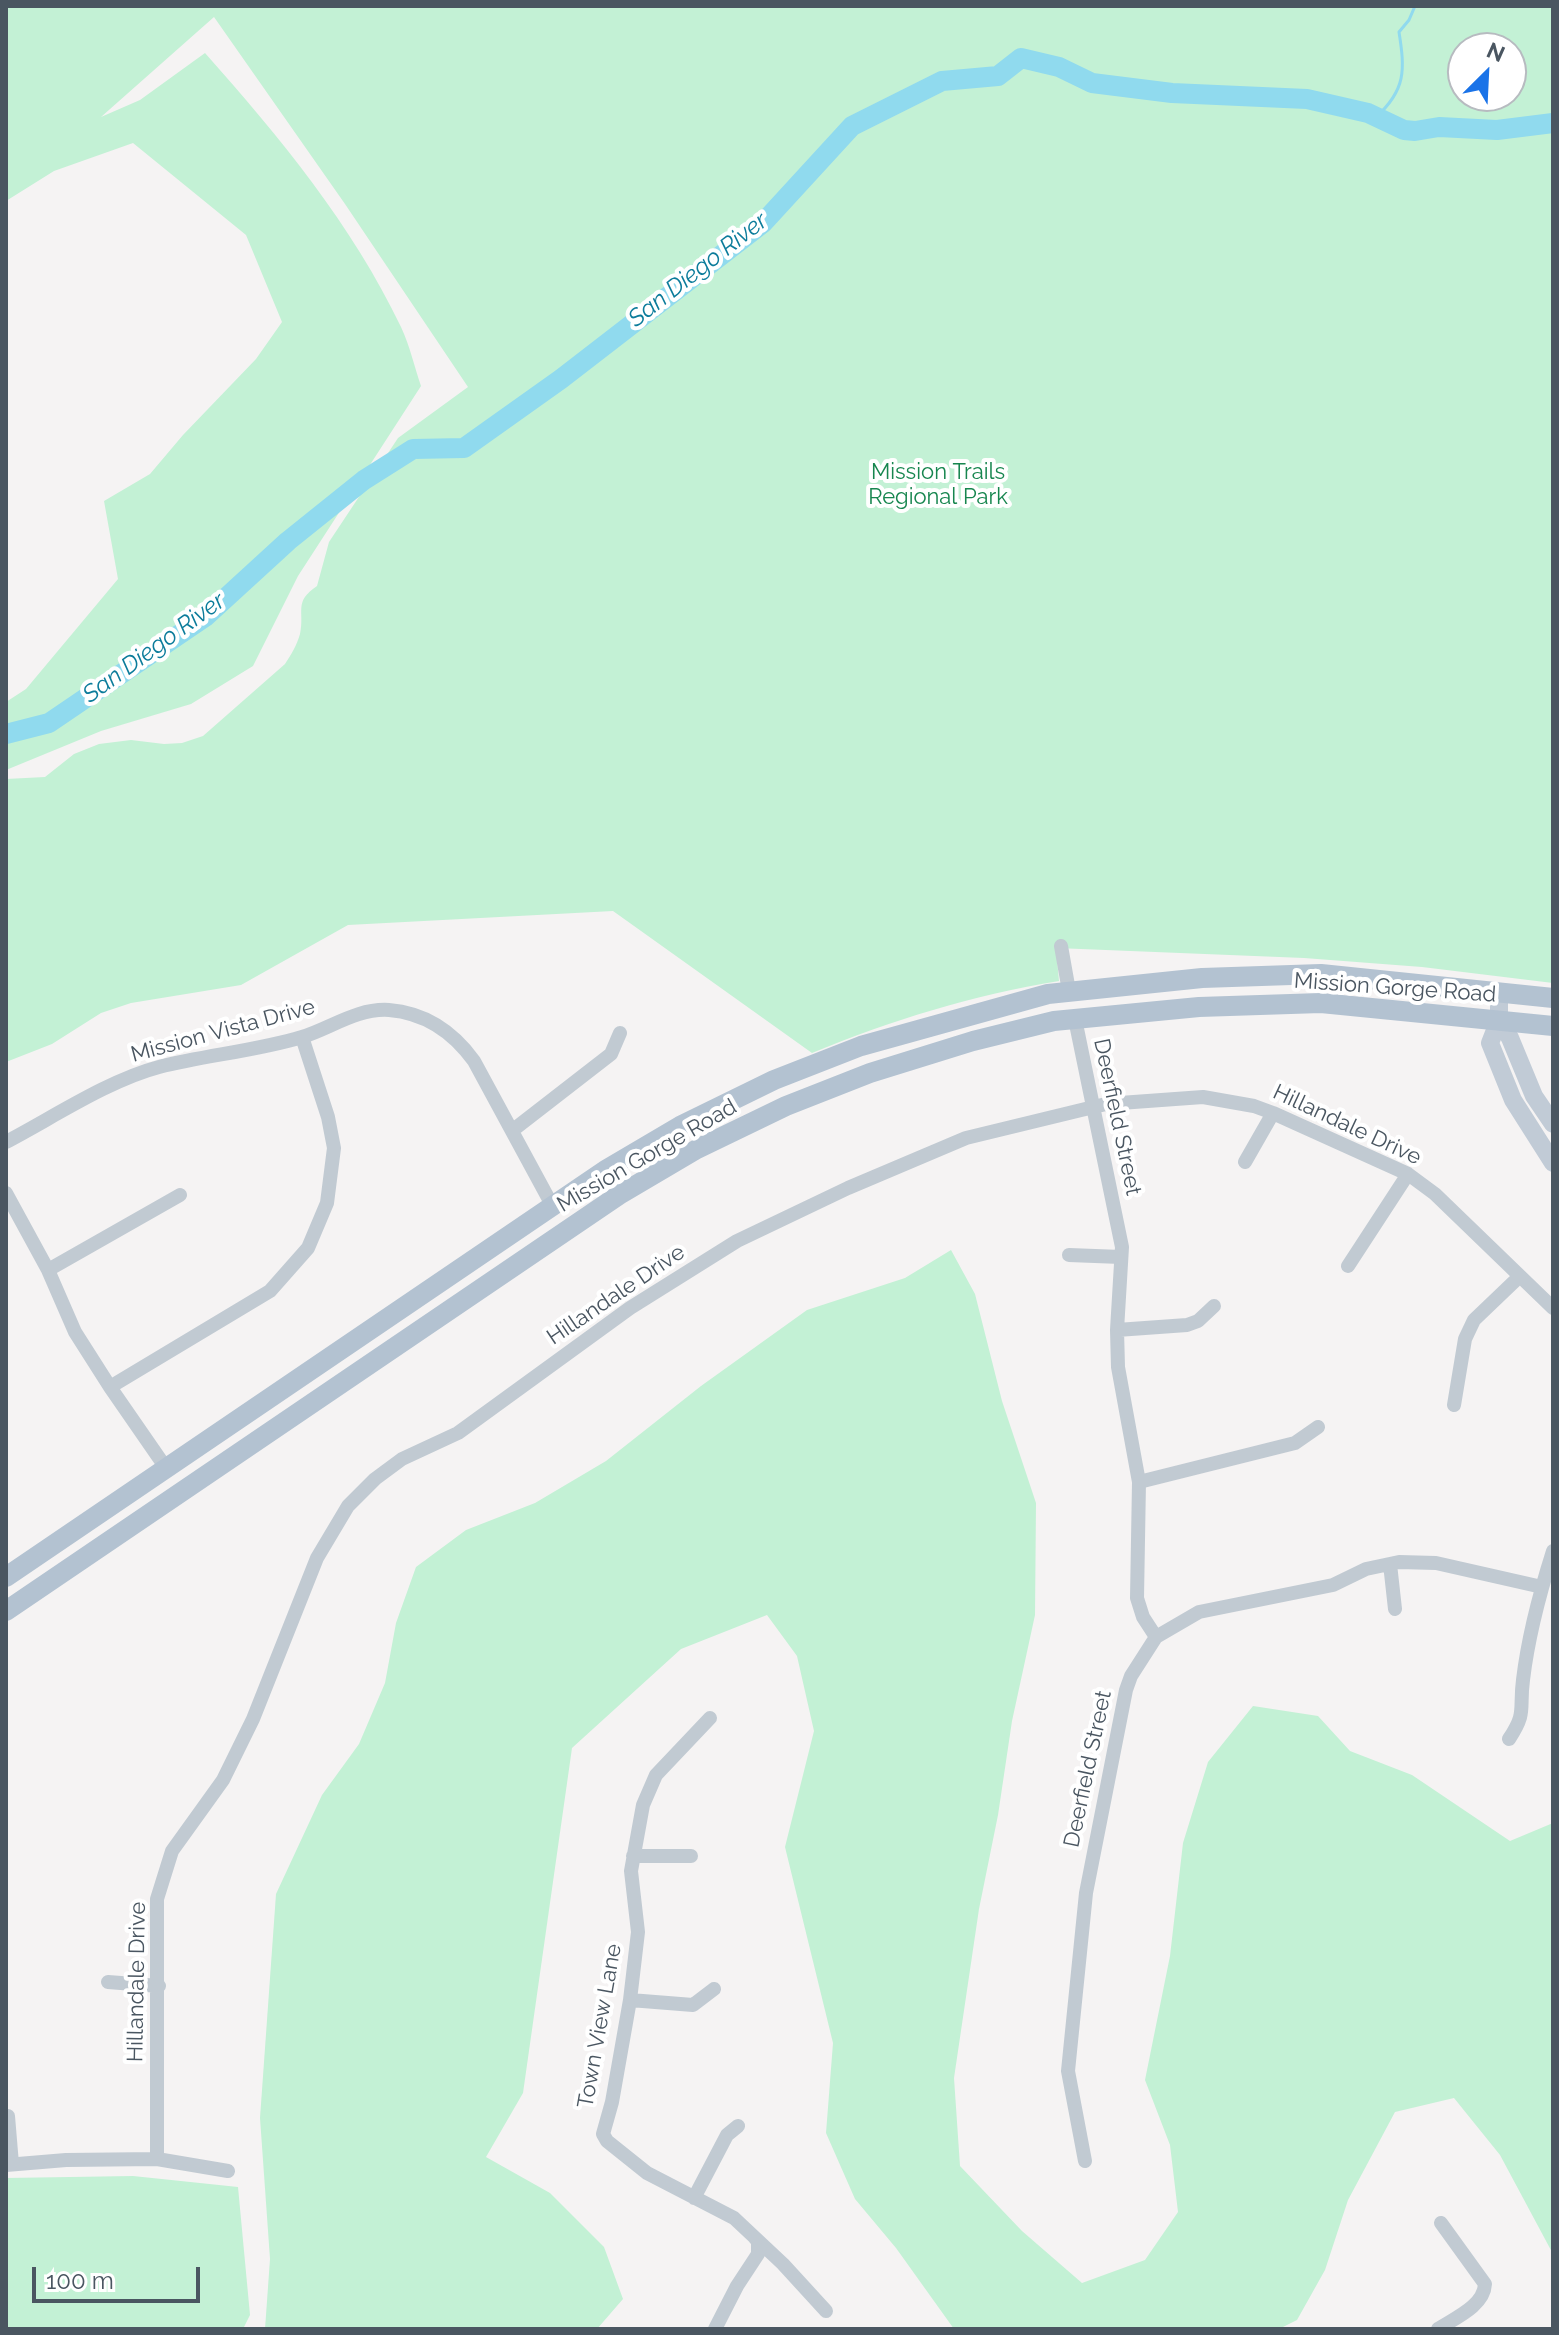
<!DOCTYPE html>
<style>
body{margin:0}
#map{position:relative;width:1559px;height:2335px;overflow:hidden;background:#f5f3f3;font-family:Raleway,sans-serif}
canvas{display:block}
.frame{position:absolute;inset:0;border:8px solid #4a5661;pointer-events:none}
.north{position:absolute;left:1447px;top:32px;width:80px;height:80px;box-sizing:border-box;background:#fff;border:2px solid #b7bbc0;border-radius:50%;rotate:24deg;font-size:22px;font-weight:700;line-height:32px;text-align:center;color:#4a5661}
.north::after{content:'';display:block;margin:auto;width:28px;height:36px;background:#1a73e8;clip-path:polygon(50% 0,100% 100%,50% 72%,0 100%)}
.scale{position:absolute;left:32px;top:2267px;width:168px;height:36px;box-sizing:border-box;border:4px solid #4a5661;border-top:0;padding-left:10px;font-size:24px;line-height:28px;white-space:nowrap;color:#4a5661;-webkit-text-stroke:6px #fff;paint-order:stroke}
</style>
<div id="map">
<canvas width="1559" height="2335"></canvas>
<div class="frame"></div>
<div class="north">N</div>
<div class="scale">100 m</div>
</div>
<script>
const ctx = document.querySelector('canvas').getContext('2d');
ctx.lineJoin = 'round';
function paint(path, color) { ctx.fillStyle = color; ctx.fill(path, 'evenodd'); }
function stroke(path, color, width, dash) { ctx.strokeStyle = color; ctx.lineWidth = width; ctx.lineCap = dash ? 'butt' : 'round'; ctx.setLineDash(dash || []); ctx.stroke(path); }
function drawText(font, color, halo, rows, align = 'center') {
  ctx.font = font + ' Raleway,sans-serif'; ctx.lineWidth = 8; ctx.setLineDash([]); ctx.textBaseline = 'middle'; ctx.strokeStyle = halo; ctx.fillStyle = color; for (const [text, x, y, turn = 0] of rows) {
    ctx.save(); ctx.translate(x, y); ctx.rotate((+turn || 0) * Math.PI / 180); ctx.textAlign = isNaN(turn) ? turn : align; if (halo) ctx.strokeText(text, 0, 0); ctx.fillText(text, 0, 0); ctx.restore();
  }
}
paint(new Path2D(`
 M6 6H1553V983L1422 967 1304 958 1056 948 1059 981C973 995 892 1020 812 1053L613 911 348 925 241 985 131 1003 101 1013 52 1044 6 1062V779L45 777 74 754 99 744 131 740 164 744 182 743 203 736 285 664C291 655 297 645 300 634 305 611 293 602 317 586L329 542 398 438 468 387 345 204 214 17 101 117 140 100 205 53C279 136 353 226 401 327 410 346 414 366 421 386L298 576 253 666 191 704 101 731 6 770V702L26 689 118 579 104 501 150 474 183 435 256 359 282 322 246 235 133 143 54 171 6 201ZM1463 48H1511V96H1463Z
 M951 1250 975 1294 1002 1401 1036 1503 1035 1615 1012 1721 998 1815 979 1909 954 2078 960 2166 1022 2231 1082 2283 1145 2260 1178 2212 1170 2145 1145 2080 1170 1956 1183 1843 1208 1762 1253 1706 1318 1716 1350 1751 1412 1775 1510 1841 1553 1823V2254L1500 2155 1454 2098 1395 2112 1348 2200 1325 2270 1297 2320 1279 2329H954L896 2248 855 2199 826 2133 833 2043 785 1847 814 1731 797 1656 767 1615 681 1649 572 1748 523 2093 486 2157 550 2193 604 2247 623 2299 597 2329H265L270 2259 260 2118 276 1894 322 1795 359 1744 385 1683 396 1623 416 1567 466 1530 535 1503 606 1461 701 1386 807 1310 905 1278Z
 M133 2176 238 2187 250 2315 243 2329H6V2178Z`), '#c3f1d5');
stroke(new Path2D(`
 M1376 117C1406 90 1405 70 1399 32L1409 20 1415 6`), '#90daee', 3);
stroke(new Path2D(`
 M6 734 49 723 205 617 288 541 364 480 413 449 464 448 561 379 763 223 852 126 942 81 998 76 1021 58 1059 67 1092 83 1172 93 1307 99 1368 113 1404 130 1415 131 1439 127 1497 130 1553 123`), '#90daee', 20);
stroke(new Path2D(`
 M1061 946 1069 991
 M1075 1019 1122 1247 1117 1330 1118 1367 1139 1482 1137 1598 1143 1617 1156 1637
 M513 1130 611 1054 620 1033
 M6 1142C52 1118 109 1080 159 1067 206 1055 256 1051 302 1037 331 1028 357 1008 389 1010 426 1013 453 1032 474 1061L552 1205
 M1245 1162 1273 1113
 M6 1193 48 1270 75 1332 110 1387 166 1468
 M1069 1255 1121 1257
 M1348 1266 1408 1174
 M48 1270 180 1195
 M1117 1330 1187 1325 1198 1321 1214 1306
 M110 1387 270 1291 308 1248 327 1203 334 1148 328 1117 302 1037
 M1454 1405 1465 1339 1474 1320 1520 1276
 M1139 1482 1295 1443 1318 1427
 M1390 1564 1395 1609
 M710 1718 656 1775 643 1805 631 1871 638 1932 630 2000 612 2102 603 2134 607 2141 647 2173 734 2218 783 2264 826 2311
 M1509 1739C1527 1712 1519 1710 1523 1680 1528 1637 1540 1592 1553 1551
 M633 1856H691
 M108 1982 159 1986
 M630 2000 693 2005 714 1989
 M8 2116 12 2164
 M157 2159V1899L172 1851 223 1780 253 1719 317 1558 348 1506 375 1479 402 1459 458 1433 630 1308 737 1241 848 1188 966 1138 1106 1104 1203 1097 1254 1106 1273 1113 1408 1174 1435 1194 1553 1308
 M1085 2161 1068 2071 1086 1893 1126 1690 1131 1676 1156 1637 1199 1612 1333 1585 1366 1569 1399 1562 1436 1563 1542 1587
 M6 2165 66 2160 157 2159 228 2171
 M694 2198 727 2135 738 2126
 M715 2329 737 2286 758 2254V2241L755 2238
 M1438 2329C1455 2318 1484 2306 1485 2284L1441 2223`), '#c1cad2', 14);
stroke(new Path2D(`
 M1499 992V1020L1490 1043 1513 1100 1553 1163
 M1499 1020 1510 1038 1534 1096 1553 1124`), '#c1cbd6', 18);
stroke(new Path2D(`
 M6 1577 607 1169 680 1126 774 1080 861 1046 1048 994 1202 978 1321 974 1553 998
 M6 1611 619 1195 697 1149 786 1106 870 1073 973 1041 1054 1021 1199 1007 1321 1003 1553 1026`), '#b3c2d1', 20);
drawText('22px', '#17864f', '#fff', [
 ["Mission Trails",938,472],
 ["Regional Park",938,497]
]);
drawText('22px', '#4a5661', '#fff', [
 ["Mission Gorge Road",1395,988,4],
 ["Mission Vista Drive",223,1031,-15],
 ["Deerfield Street",1117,1117,78],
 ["Hillandale Drive",1347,1125,25],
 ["Mission Gorge Road",647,1156,-30],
 ["Hillandale Drive",616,1295,-34],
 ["Deerfield Street",1088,1769,-78],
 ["Hillandale Drive",137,1982,-89],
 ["Town View Lane",600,2026,-80]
]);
drawText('italic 24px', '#0c7c9b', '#fff', [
 ["San Diego River",698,270,-38],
 ["San Diego River",154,648,-36]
]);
</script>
